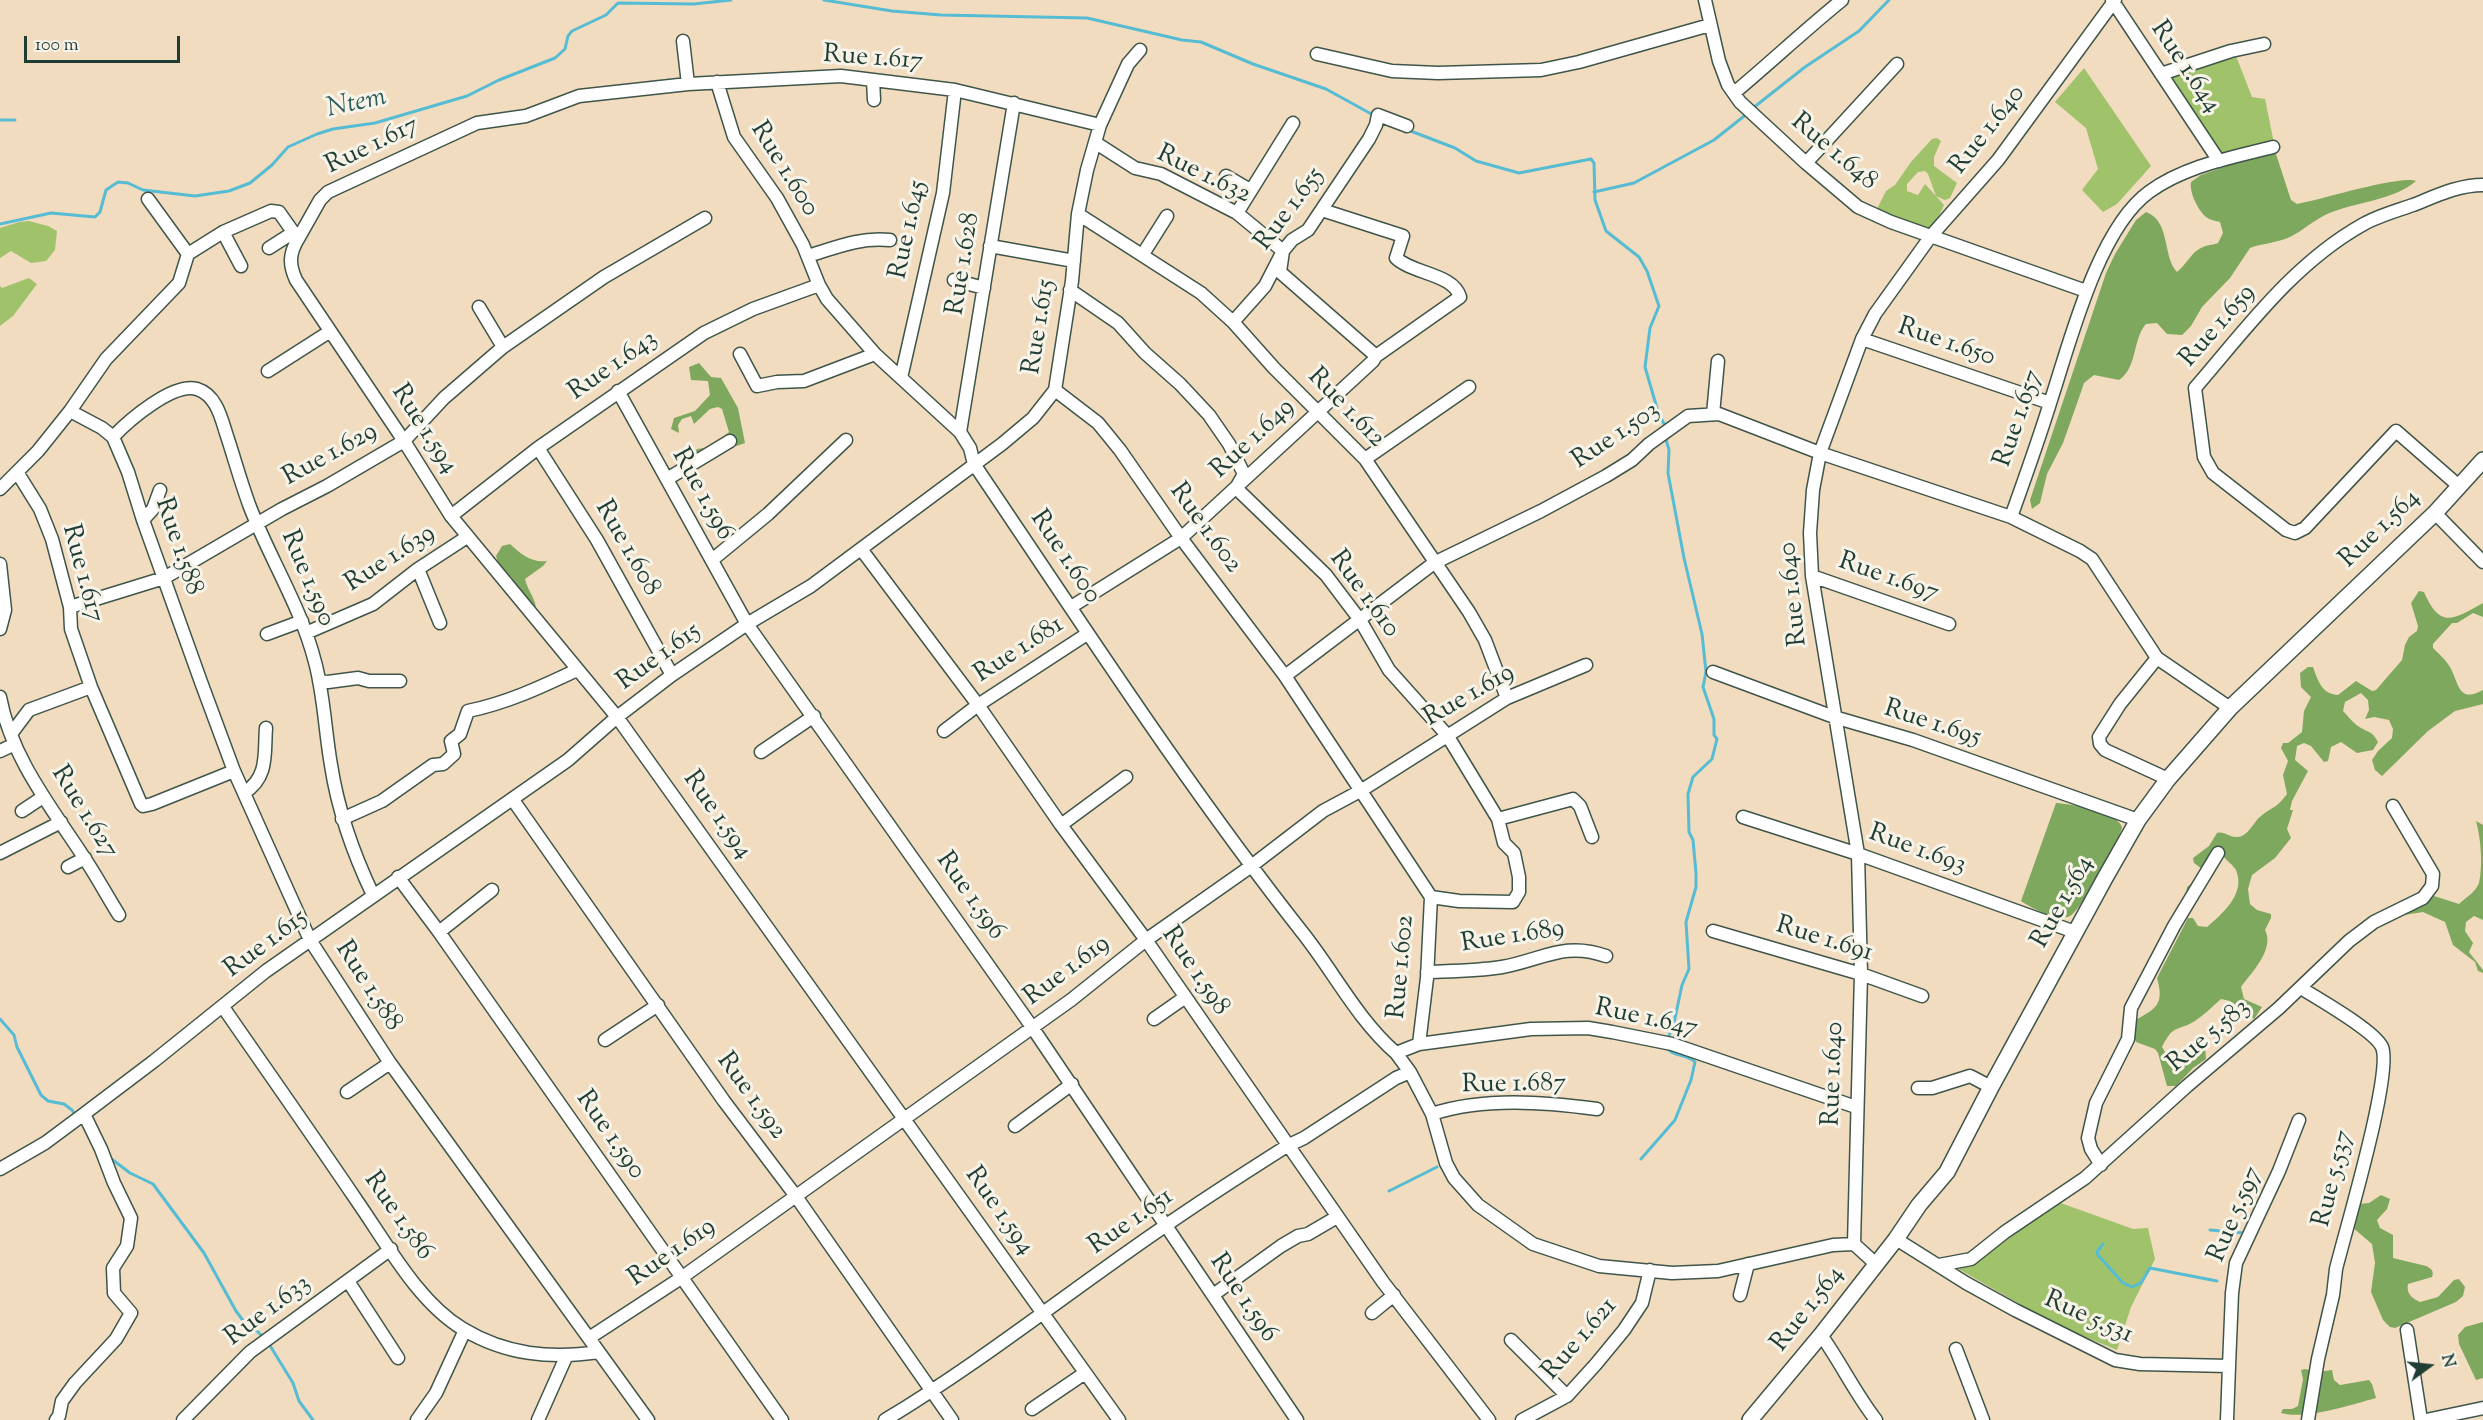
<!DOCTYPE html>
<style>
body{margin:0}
#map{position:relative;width:2483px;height:1420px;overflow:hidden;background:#f2dcbf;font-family:"Sorts Mill Goudy",serif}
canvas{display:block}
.north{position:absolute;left:2399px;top:1336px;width:60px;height:60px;-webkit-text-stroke:4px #f7f3e8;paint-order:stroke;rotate:75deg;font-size:16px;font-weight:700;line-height:24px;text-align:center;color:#1f3d34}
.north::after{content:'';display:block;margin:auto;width:21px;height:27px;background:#1f3d34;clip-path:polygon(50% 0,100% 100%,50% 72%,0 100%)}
.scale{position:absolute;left:24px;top:36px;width:156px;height:27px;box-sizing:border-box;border:3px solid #1f3d34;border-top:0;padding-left:8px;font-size:18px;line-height:21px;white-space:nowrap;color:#1f3d34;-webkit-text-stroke:4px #f7f3e8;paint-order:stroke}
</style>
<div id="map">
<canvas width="2483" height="1420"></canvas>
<div class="north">N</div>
<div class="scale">100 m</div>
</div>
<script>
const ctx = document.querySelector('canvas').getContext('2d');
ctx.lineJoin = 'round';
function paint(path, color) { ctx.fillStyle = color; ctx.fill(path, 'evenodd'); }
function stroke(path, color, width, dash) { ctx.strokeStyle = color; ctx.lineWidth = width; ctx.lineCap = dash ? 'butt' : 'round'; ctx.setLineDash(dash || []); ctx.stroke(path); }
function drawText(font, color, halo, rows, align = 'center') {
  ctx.font = font + ' "Sorts Mill Goudy",serif'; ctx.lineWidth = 6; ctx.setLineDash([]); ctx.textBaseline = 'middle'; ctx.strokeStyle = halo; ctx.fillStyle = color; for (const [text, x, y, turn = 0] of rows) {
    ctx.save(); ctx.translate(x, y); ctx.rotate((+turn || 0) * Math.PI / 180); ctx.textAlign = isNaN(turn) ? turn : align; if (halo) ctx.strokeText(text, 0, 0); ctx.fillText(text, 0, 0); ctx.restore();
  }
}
paint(new Path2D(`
 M2236 56 2252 97 2265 99 2274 143 2219 154 2170 76Z
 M2084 68 2151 166 2117 204 2103 212 2082 190 2098 169 2086 128 2055 102Z
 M1937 138 1941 141 1934 157V166L1957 183 1950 198 1945 200 1936 196 1944 205C1938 218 1934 229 1918 230L1877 209 1886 191 1895 185 1911 162 1932 139ZM1925 171 1928 174 1936 196 1925 184 1918 195 1907 191V184L1918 172Z
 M29 221 48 226 57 231 55 250 46 261 31 263 11 251 0 258V228L19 222Z
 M29 278 37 284 13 316 0 326V286L2 288Z
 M2058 1202 2133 1229 2148 1228 2155 1259 2131 1307 2117 1350 2056 1325 1957 1268 1989 1253Z`), '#9fc26b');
paint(new Path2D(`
 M2263 153 2276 154 2291 200 2297 204C2321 200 2399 175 2416 181 2391 202 2355 201 2325 215 2313 221 2302 231 2290 237 2277 243 2263 243 2250 248L2230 278 2202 307 2191 326 2182 335 2167 334 2157 323 2146 324C2132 340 2138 367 2119 380L2094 375 2084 383 2081 392 2063 443 2047 474 2040 503 2032 509 2030 500 2106 273 2115 254 2136 220 2146 212C2171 221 2162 256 2177 272 2186 265 2192 251 2203 247 2207 245 2213 245 2218 243L2223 233 2220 222C2216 221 2210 220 2206 217 2198 210 2189 192 2191 182L2201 175Z
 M699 363 711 377 721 378 738 408 745 443 680 466C684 458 692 459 697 449L711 447 729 432 722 409 718 407 710 409 694 424 691 416 682 419 678 425 679 433 671 429 674 418 695 411 710 395 708 381 691 380 689 367Z
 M510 544C521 554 531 563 547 561L543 566 525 579C527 589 534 596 536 607L520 598 512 578 498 563 496 556 502 546Z
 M2419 591 2424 592C2440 629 2453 620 2483 603V617L2473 613 2457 623H2452L2433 644V648C2439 654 2446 660 2450 667 2459 683 2458 704 2483 690V704L2455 711 2428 731 2382 776 2375 770 2372 760 2378 751 2392 738 2393 729 2389 720 2374 717 2365 719 2369 710 2368 700 2361 693 2345 702 2343 711C2348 716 2353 723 2358 726 2368 733 2372 730 2378 742L2373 750 2357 753 2341 742 2331 747 2328 761 2324 762 2311 746 2304 743 2297 746 2295 760 2308 771 2292 801 2290 810H2293L2287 829 2291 838 2275 858 2252 875 2248 889 2250 904 2257 910 2271 914V918L2265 930C2275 949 2252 972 2241 987L2244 999 2262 1007 2254 1019 2230 1001 2221 999C2213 1006 2204 1015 2195 1021 2177 1032 2174 1023 2162 1047L2171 1062H2185L2192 1044 2199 1037 2205 1044 2206 1059 2193 1068 2176 1086H2167L2158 1053 2155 1049 2136 1042 2133 1033 2132 1022C2155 1009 2165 1006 2157 978L2188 918H2193L2198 926 2207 927C2222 914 2246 894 2236 870 2234 866 2226 860 2223 856L2191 892 2186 893 2187 887 2198 878 2202 869 2194 863 2193 858 2209 846 2217 833C2225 831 2228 837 2236 837 2248 838 2253 822 2261 816 2273 806 2276 809 2287 794L2283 775 2288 761 2281 748 2283 743H2288L2302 732 2304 711 2311 697 2301 687 2300 673 2308 667H2313C2318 681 2322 694 2338 695L2356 681 2372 691 2376 690 2402 660 2405 645 2409 637 2417 631 2418 626 2411 603Z
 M2056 803C2071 804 2117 812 2122 827 2120 840 2080 912 2070 916 2057 922 2032 908 2021 901Z
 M2476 821 2483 825V920L2474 916 2466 922 2465 931 2473 943 2469 952 2483 970V973L2478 971 2475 962 2453 945 2445 922 2423 912 2404 915 2401 912 2434 896 2459 904C2465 898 2476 892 2479 883 2483 865 2481 839 2476 821Z
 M2381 1195 2390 1199 2387 1209 2377 1220 2380 1228 2393 1235V1258L2426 1266C2432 1269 2434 1271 2432 1277L2408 1284C2406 1294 2412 1298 2420 1302L2438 1297 2454 1280 2459 1279 2465 1287 2463 1296 2456 1302 2395 1328 2390 1327 2383 1320 2371 1292 2375 1263 2372 1244 2352 1227 2360 1204 2369 1203Z
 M2483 1322V1378L2476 1380 2459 1344 2458 1335 2465 1327Z
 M2305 1369 2317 1372 2332 1370 2334 1380 2340 1385 2369 1380 2372 1384 2376 1398C2350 1405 2306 1420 2281 1413L2283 1409H2292L2298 1406 2303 1379 2301 1370Z`), '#7fa85f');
stroke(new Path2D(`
 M824 0 892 11 941 15 1087 18 1182 40 1201 42 1253 64 1326 89 1375 116
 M1753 108 1805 67 1859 31 1889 0
 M0 120H15
 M1408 130 1455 148 1476 161 1519 173 1591 159 1594 163 1595 200 1606 231 1639 257 1647 271 1659 306 1650 328 1645 367 1659 415 1666 427
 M1594 192 1634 183 1714 140 1748 113
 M0 224 51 213 95 217 100 212 106 190 118 182 128 183 143 190 195 196 229 191 250 183 272 165 288 147 317 134 333 129 375 123 467 96 499 80 555 58 565 49 568 36 572 31 606 15 618 3 694 4 731 0
 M1665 436 1669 450 1668 473 1684 558 1702 634 1706 672 1703 687 1714 719V735L1717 739 1712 759 1693 777 1688 794 1689 832 1693 840 1696 873V887L1686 922 1689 969 1682 985 1674 1023 1667 1041
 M0 1019 14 1035 17 1047 41 1095 48 1101 64 1104 72 1110 77 1117
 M109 1157 130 1173 153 1184 204 1253 236 1311 250 1330H256L265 1339
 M1641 1159 1675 1120 1691 1080 1695 1062C1687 1054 1672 1057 1666 1047
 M1389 1191 1437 1167
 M2210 1230 2244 1233
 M2103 1244 2097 1252 2098 1255 2123 1283 2132 1287 2141 1283 2150 1268 2217 1281
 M269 1344 293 1383 299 1401 313 1420`), '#56bcd4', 3);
const minor = new Path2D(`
 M1705 0 1719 61 1728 85 1740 102 1806 163 1858 207 1891 222 2086 291
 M2112 0 2219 161
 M683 41 688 84
 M1317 54 1392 71 1438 73 1541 70 1579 62 1710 25
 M2161 74 2231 51 2264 44
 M873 80 874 100
 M717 82 734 137 777 198 803 245 819 285 827 299 875 354 960 432 970 448 974 464C1081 622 1184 782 1302 932 1334 972 1357 1019 1396 1053
 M1734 93C1771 62 1805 30 1842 0
 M1096 143 1135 168 1161 174 1237 213 1283 251 1280 272 1376 356
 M1806 163 1897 64
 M1226 176 1250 190
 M148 199 188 254
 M1237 213 1293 123
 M1078 214 1201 293 1233 322 1274 368 1365 459 1469 612 1485 640 1507 698
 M223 232 241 266
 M298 239C289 254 289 265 296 280L404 441 451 516 617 717 1119 1420
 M990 246 1074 261
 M269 248 294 232
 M1143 254 1167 216
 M808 256C837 247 860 237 890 240
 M954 280 984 288
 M1070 290 1118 323 1145 353 1180 384 1209 415 1229 444 1244 474 1236 488 1326 575 1360 620 1389 670 1447 735 1498 819 1504 843 1514 853 1519 877V892L1513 902 1459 901 1431 897
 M479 307 503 347
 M1233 322 1265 286 1283 251 1292 240 1308 230 1369 139 1376 125 1378 115 1407 126
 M1862 339 2050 403
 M740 354 757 386 777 382 804 381 875 354
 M268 371 329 332
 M901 378 943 193 955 90
 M1055 390 1098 423 1120 450 1181 538 1285 676 1431 897 1427 978 1419 1044 1396 1053 1410 1072 1432 1114 1446 1163 1454 1178 1478 1205 1533 1244 1599 1266 1672 1273 1718 1271 1833 1245 1854 1244
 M618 391 747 624 1032 1027 1297 1420
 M70 411 102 428 113 437 128 472 143 520 201 682 234 771 310 940 390 1063 648 1420
 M1713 414 1718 361
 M960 432 1014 103
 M113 437C128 421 173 382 197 389 216 395 221 417 226 433 234 457 241 483 250 507 270 559 301 607 315 662 324 695 325 731 331 765 338 811 353 853 373 895
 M538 448 597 540 672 675
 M1365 459 1469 387
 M17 472 40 509 52 539 70 607 71 629 91 687 141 804 143 806 152 804 234 771
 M667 479 730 441
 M2460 487 2396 431 2305 528 2295 533 2286 530 2213 473 2204 457 2195 388C2246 329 2293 264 2362 225 2377 216 2396 211 2413 205 2436 196 2458 185 2483 185
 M0 489 38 451 70 411 106 359 179 283 188 254 223 232 271 211 279 212 298 239 320 200 328 192 477 123 526 116 579 96 688 84 841 76 955 90 1100 125
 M2435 513 2483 562
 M451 516 538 448 704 333 753 309 819 285
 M143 520 153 509 160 490
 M861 549 978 705 1061 825 1146 940 1383 1282 1489 1420
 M712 560 768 514 846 440
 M0 564 5 610 0 629
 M418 569 440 623
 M1812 576 1949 624
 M70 607 164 578 282 509 327 486 404 441 444 398 503 347 604 277 705 218
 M1071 607 1181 538 1373 361 1376 356 1460 297C1454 274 1413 274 1396 258L1403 236 1322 210
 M306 633 373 604 418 569 467 537
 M267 634 302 621
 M2157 658 2120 704 2099 737 2100 744 2105 750 2168 779
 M1713 672 1834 717 1913 740 2138 820
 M1285 676 1434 563 1541 511 1606 476 1632 460 1649 444 1688 416 1719 414 1820 453 2011 517
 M319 681 328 682 358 678 369 681H400
 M0 697C11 757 51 807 83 856 96 875 107 896 119 915
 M2230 708 2157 658 2092 559 2080 551 2011 517C2025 478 2039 439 2051 400 2070 342 2098 229 2149 192 2185 166 2230 158 2273 147
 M944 731 978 705 1087 634
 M11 734 29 710 91 687
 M0 751 15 744
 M761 752 814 716
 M244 793C269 777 264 754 266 728
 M513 800 724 1101 795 1195 952 1420
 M22 811 43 797
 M1743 817 1858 854 2075 932
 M342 819 382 801 433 765 443 764 454 754 451 741 460 734 468 711C507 703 541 687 577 670
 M1498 819 1573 799 1580 806 1592 837
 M1061 825 1126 777
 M0 853 61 822
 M68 867 85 858
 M398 877 439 932 782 1420
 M1713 931 1861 974 1922 996
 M439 932 492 890
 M1427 972C1452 971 1477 971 1502 967 1542 960 1564 941 1606 956
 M2301 988C2318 999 2374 1030 2382 1047 2393 1073 2345 1232 2336 1269L2333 1295 2318 1359 2308 1420
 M223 1007C268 1072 313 1136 357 1201 387 1244 418 1302 463 1329 506 1355 551 1359 599 1352
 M1154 1019 1184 998
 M605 1040 658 1005
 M1419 1044 1531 1029 1588 1028 1612 1032 1672 1044 1856 1107
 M1918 1088H1932L1970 1076 1991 1087
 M347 1092 390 1063
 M1432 1114C1484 1097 1544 1102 1597 1109
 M1015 1126 1072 1084
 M2101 1165 2091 1149 2088 1138 2096 1103 2128 1039 2131 1008 2174 926 2218 853
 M0 1169 45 1143 84 1114 154 1061 266 971 568 760 617 717 672 675 747 624 811 586 1002 444 1033 418 1055 390 1072 281 1078 214 1087 170 1100 125 1128 64 1140 50
 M1896 1239 1966 1283 2015 1310 2115 1360 2140 1364 2229 1366 2227 1420
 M1876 1264 1854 1244 1861 974 1858 854 1812 576 1810 533 1813 490 1820 453 1862 339 1875 314 1931 236 1998 160 2115 0
 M1939 1265 1971 1259 2005 1232 2085 1178 2187 1086 2279 1008 2349 941 2374 922 2423 898 2432 886 2433 874 2393 806
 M348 1281 398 1358
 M1213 1295 1281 1246 1298 1236 1308 1234 1337 1217
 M1740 1295 1748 1264
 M1372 1313 1394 1295
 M2407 1330 2421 1420
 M1821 1335C1841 1363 1855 1393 1876 1420
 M589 1338 681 1278 1071 1000 1146 940 1250 867 1323 811 1362 790 1507 698 1586 665
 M1511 1340 1567 1396
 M1956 1349 1983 1420
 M2229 1366 2232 1293 2236 1263 2279 1171 2299 1120
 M1032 1409 1085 1373
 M56 1420 59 1416 62 1401 75 1383 116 1339 131 1313 114 1293 113 1268 127 1246 131 1218 114 1183 101 1149 84 1114
 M183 1420 250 1352 391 1249
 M417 1420 436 1393 465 1330
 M538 1420 566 1357
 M885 1420C983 1361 1071 1290 1165 1226 1205 1198 1246 1172 1287 1146L1304 1138 1396 1078 1410 1072
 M1522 1420 1567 1396 1596 1364 1624 1330 1642 1303 1650 1270
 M2426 1420 2483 1408`);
const major = new Path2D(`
 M1750 1420 1821 1335 1896 1239 1919 1205 1947 1172 1991 1087 2105 878 2138 820 2168 779 2230 708 2435 513 2483 460`);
stroke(minor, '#3f5549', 15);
stroke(major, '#3f5549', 18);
stroke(minor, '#fff', 12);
stroke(major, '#fff', 15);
drawText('26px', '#1f3d34', '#f7f3e8', [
 ["Rue 1.617",873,60,4],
 ["Rue 1.644",2184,68,56],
 ["Rue 1.640",1989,131,-52],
 ["Rue 1.617",373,147,-26],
 ["Rue 1.648",1833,153,40],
 ["Rue 1.600",783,170,58],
 ["Rue 1.632",1203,176,26],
 ["Rue 1.655",1291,210,-53],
 ["Rue 1.645",910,230,-78],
 ["Rue 1.628",965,264,-81],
 ["Rue 1.615",1041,327,-81],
 ["Rue 1.659",2219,327,-49],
 ["Rue 1.650",1946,344,19],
 ["Rue 1.643",614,367,-35],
 ["Rue 1.612",1345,409,46],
 ["Rue 1.657",2020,419,-71],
 ["Rue 1.594",423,430,57],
 ["Rue 1.503",1617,437,-34],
 ["Rue 1.649",1254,440,-43],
 ["Rue 1.629",331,456,-29],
 ["Rue 1.596",701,495,61],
 ["Rue 1.602",1204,529,54],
 ["Rue 1.564",2381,530,-44],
 ["Rue 1.588",177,547,71],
 ["Rue 1.608",626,549,60],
 ["Rue 1.600",1064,558,56],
 ["Rue 1.639",391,560,-33],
 ["Rue 1.617",81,574,75],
 ["Rue 1.590",306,579,67],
 ["Rue 1.697",1888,579,19],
 ["Rue 1.640",1795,594,-96],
 ["Rue 1.610",1363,595,54],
 ["Rue 1.681",1020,651,-33],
 ["Rue 1.615",660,658,-36],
 ["Rue 1.619",1470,697,-30],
 ["Rue 1.695",1932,725,18],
 ["Rue 1.627",83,813,58],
 ["Rue 1.594",716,816,55],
 ["Rue 1.693",1917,851,20],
 ["Rue 1.596",969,897,55],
 ["Rue 1.564",2064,903,-61],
 ["Rue 1.689",1513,938,-9],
 ["Rue 1.691",1824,941,17],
 ["Rue 1.615",267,945,-37],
 ["Rue 1.602",1403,967,-85],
 ["Rue 1.619",1068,972,-37],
 ["Rue 1.598",1194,972,56],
 ["Rue 1.588",367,987,57],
 ["Rue 1.647",1646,1020,12],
 ["Rue 5.583",2210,1037,-40],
 ["Rue 1.640",1835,1074,-88],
 ["Rue 1.687",1514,1086,-1],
 ["Rue 1.592",750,1097,54],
 ["Rue 1.590",609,1136,55],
 ["Rue 5.537",2335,1179,-76],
 ["Rue 1.594",998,1212,55],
 ["Rue 5.597",2237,1215,-67],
 ["Rue 1.586",397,1217,55],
 ["Rue 1.651",1132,1223,-35],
 ["Rue 1.619",673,1254,-35],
 ["Rue 1.596",1242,1299,56],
 ["Rue 1.564",1809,1310,-52],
 ["Rue 1.633",269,1312,-37],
 ["Rue 5.531",2088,1319,24],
 ["Rue 1.621",1581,1340,-49]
]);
drawText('italic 27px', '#2d5d5c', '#f7f3e8', [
 ["Ntem",357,105,-12]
]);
</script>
